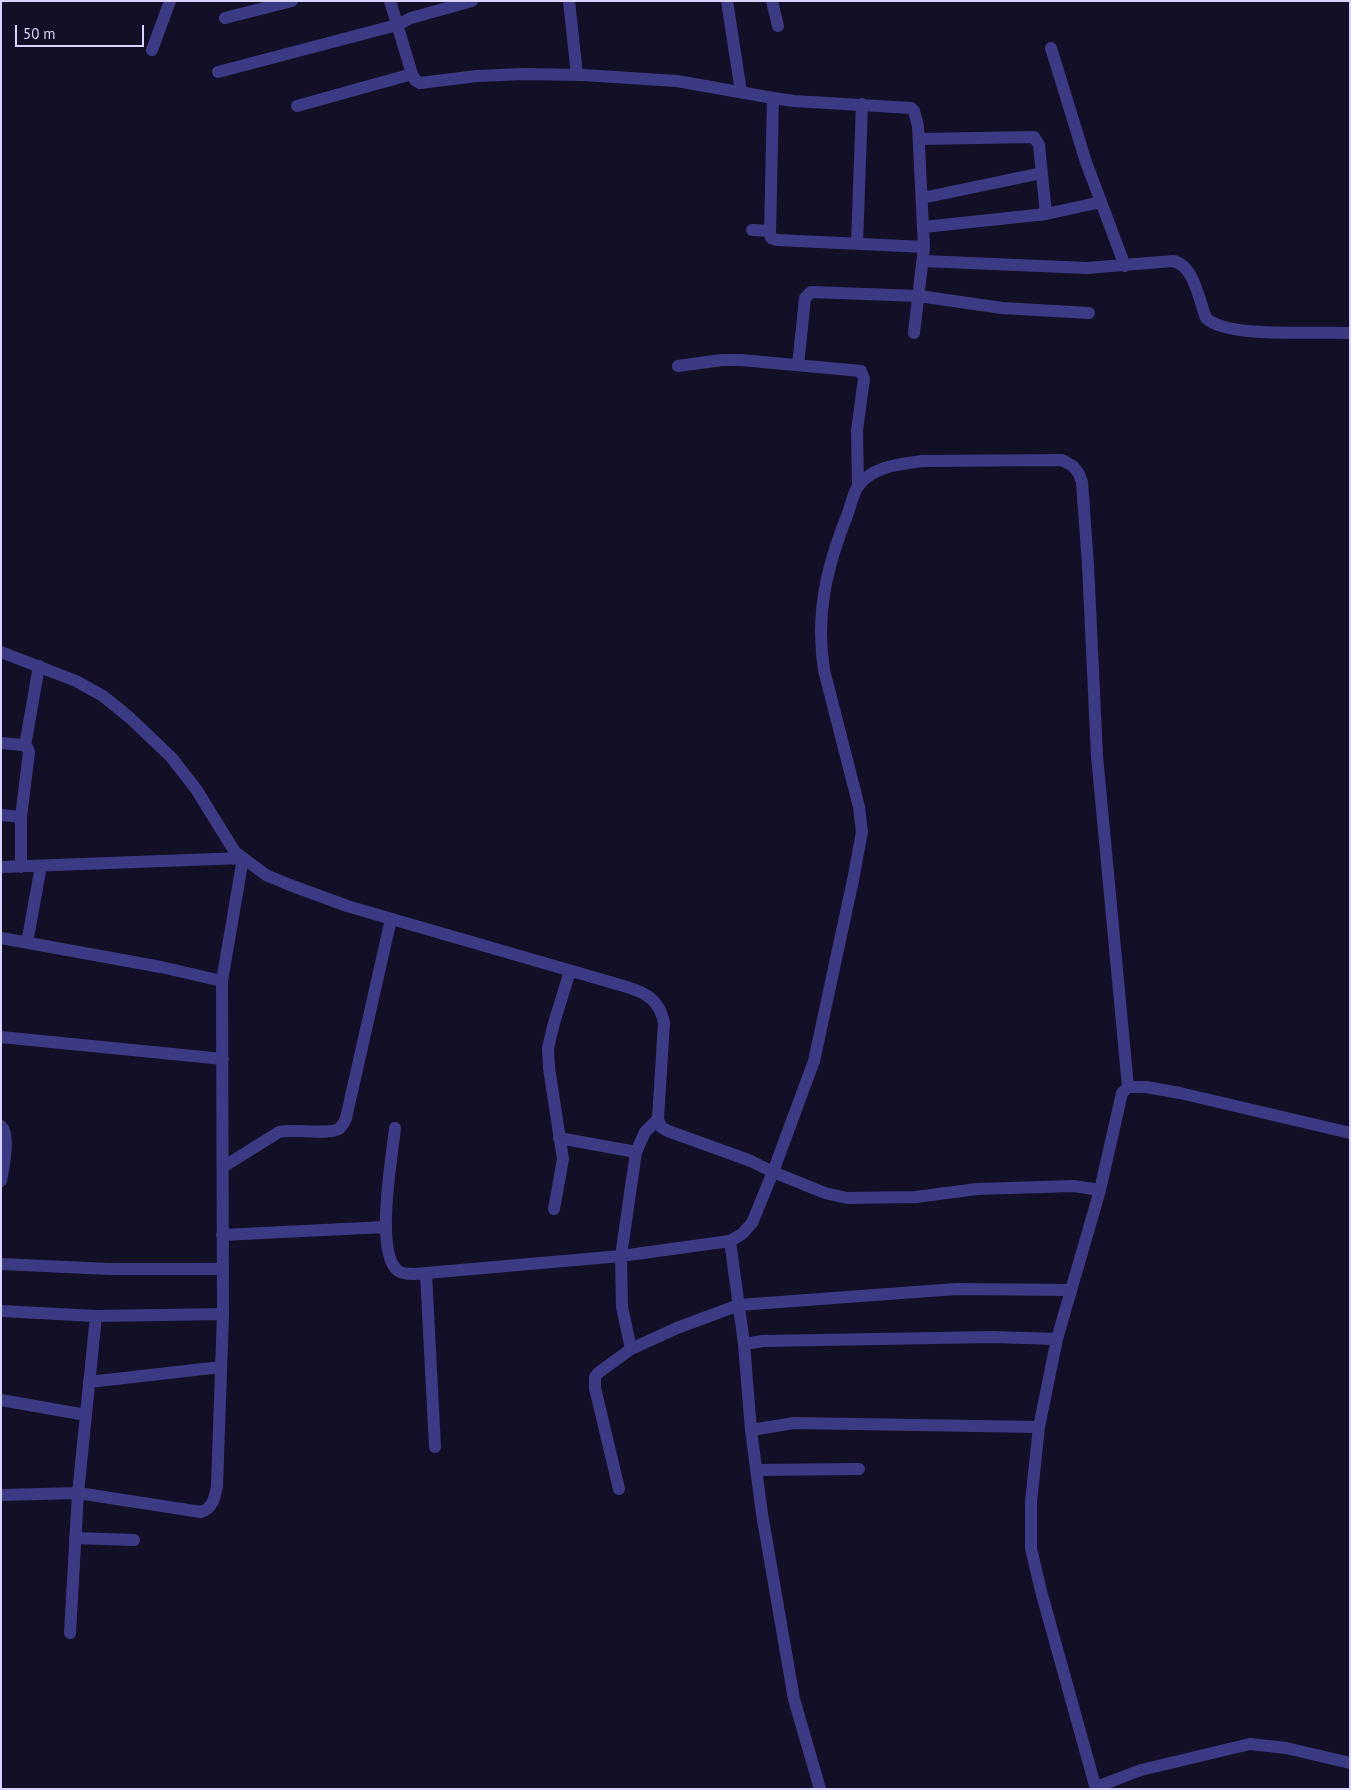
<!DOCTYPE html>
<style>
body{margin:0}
#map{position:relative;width:1351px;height:1790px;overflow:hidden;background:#130f26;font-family:"PT Sans",sans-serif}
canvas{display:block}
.frame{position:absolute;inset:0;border:2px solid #d9d4ff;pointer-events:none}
.scale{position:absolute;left:15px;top:25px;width:129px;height:22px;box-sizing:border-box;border:2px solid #d9d4ff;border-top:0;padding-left:6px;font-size:15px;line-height:18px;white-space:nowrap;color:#d9d4ff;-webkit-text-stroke:4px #130f26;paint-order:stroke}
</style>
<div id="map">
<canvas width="1351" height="1790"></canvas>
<div class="frame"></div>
<div class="scale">50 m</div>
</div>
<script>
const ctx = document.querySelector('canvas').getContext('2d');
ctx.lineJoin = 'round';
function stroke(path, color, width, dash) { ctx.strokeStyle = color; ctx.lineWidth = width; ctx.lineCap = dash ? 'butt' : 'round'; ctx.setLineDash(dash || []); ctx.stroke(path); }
stroke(new Path2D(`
 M390 1 412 74 415 80 420 83 477 76 524 74 583 75 677 81 773 98 794 101 911 108 914 111 918 126 924 247 914 333
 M569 1 577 75
 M727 1 741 92
 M772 1 778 26
 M225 18 292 1
 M1051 48 1086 162 1125 266
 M152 50 170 1
 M218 72 397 25 411 18 472 1
 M773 98 770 234 771 238 777 240 924 247
 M297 106 412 74
 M919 139 1034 137 1039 145 1046 214
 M922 198 1042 173
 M924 227 1046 214 1101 202
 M752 230 770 231
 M857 244 862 104
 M923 261 1087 268 1173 261C1194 265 1199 300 1206 318 1227 339 1319 331 1350 333
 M798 365 805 298 811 292 919 296 1002 308 1089 313
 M678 366 722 360H741L861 371 864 379 857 430 858 486
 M1 652 76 681 103 696 129 717 171 757 196 789 235 852 266 875 290 885 347 906 627 987C647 993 660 1001 664 1023L658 1119 661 1127 668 1131 751 1161 773 1172 825 1193 847 1198 916 1197 977 1189 1074 1186 1100 1190
 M1 743 22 745 27 747 29 752 21 817V867
 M25 746 39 666
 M1 815 21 817
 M1 867 243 858 222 981 223 1314 217 1486C215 1497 213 1508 201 1512L78 1493 1 1495
 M1 938 161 967 222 981
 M27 943 41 866
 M1 1037 223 1059
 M1 1126C11 1136 3 1168 1 1181
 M395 1128C392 1158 375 1250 397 1270 401 1274 410 1274 415 1274L621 1256 730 1241 742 1234 752 1223 773 1172 814 1061 853 880 862 832 859 807 824 670C815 613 827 566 848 513 851 505 853 492 859 485 874 466 900 464 922 461L1062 460 1073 466 1079 474 1082 482 1088 565 1097 756 1128 1087
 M559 1138 636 1152
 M223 1167 279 1132C294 1128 331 1136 340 1128 343 1125 345 1121 346 1118L391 919
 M554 1209 563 1159 549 1068 548 1048 554 1023 570 971
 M222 1235 385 1227
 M730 1241 744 1344 751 1430 762 1514 794 1699 820 1789
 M1 1264 109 1269H222
 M426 1273 435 1447
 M1 1311 96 1316 223 1314
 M744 1344 763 1341 992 1337 1057 1339
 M631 1349 622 1307 621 1256 636 1152 645 1132 658 1119
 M89 1382 221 1367
 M1 1400 86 1415
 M751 1430 794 1423 1039 1427
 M756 1470 859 1469
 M619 1489 595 1388V1377L598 1373 631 1349 677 1328 739 1305 956 1289 1071 1290
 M75 1538 134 1540
 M70 1633 78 1493 96 1316
 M1096 1787 1141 1770 1250 1744 1286 1748 1350 1763
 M1096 1789 1041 1591 1031 1548V1502L1039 1427 1057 1339 1100 1190 1122 1093 1128 1087H1146L1180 1093 1350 1133`), '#3d3a85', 12);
</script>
